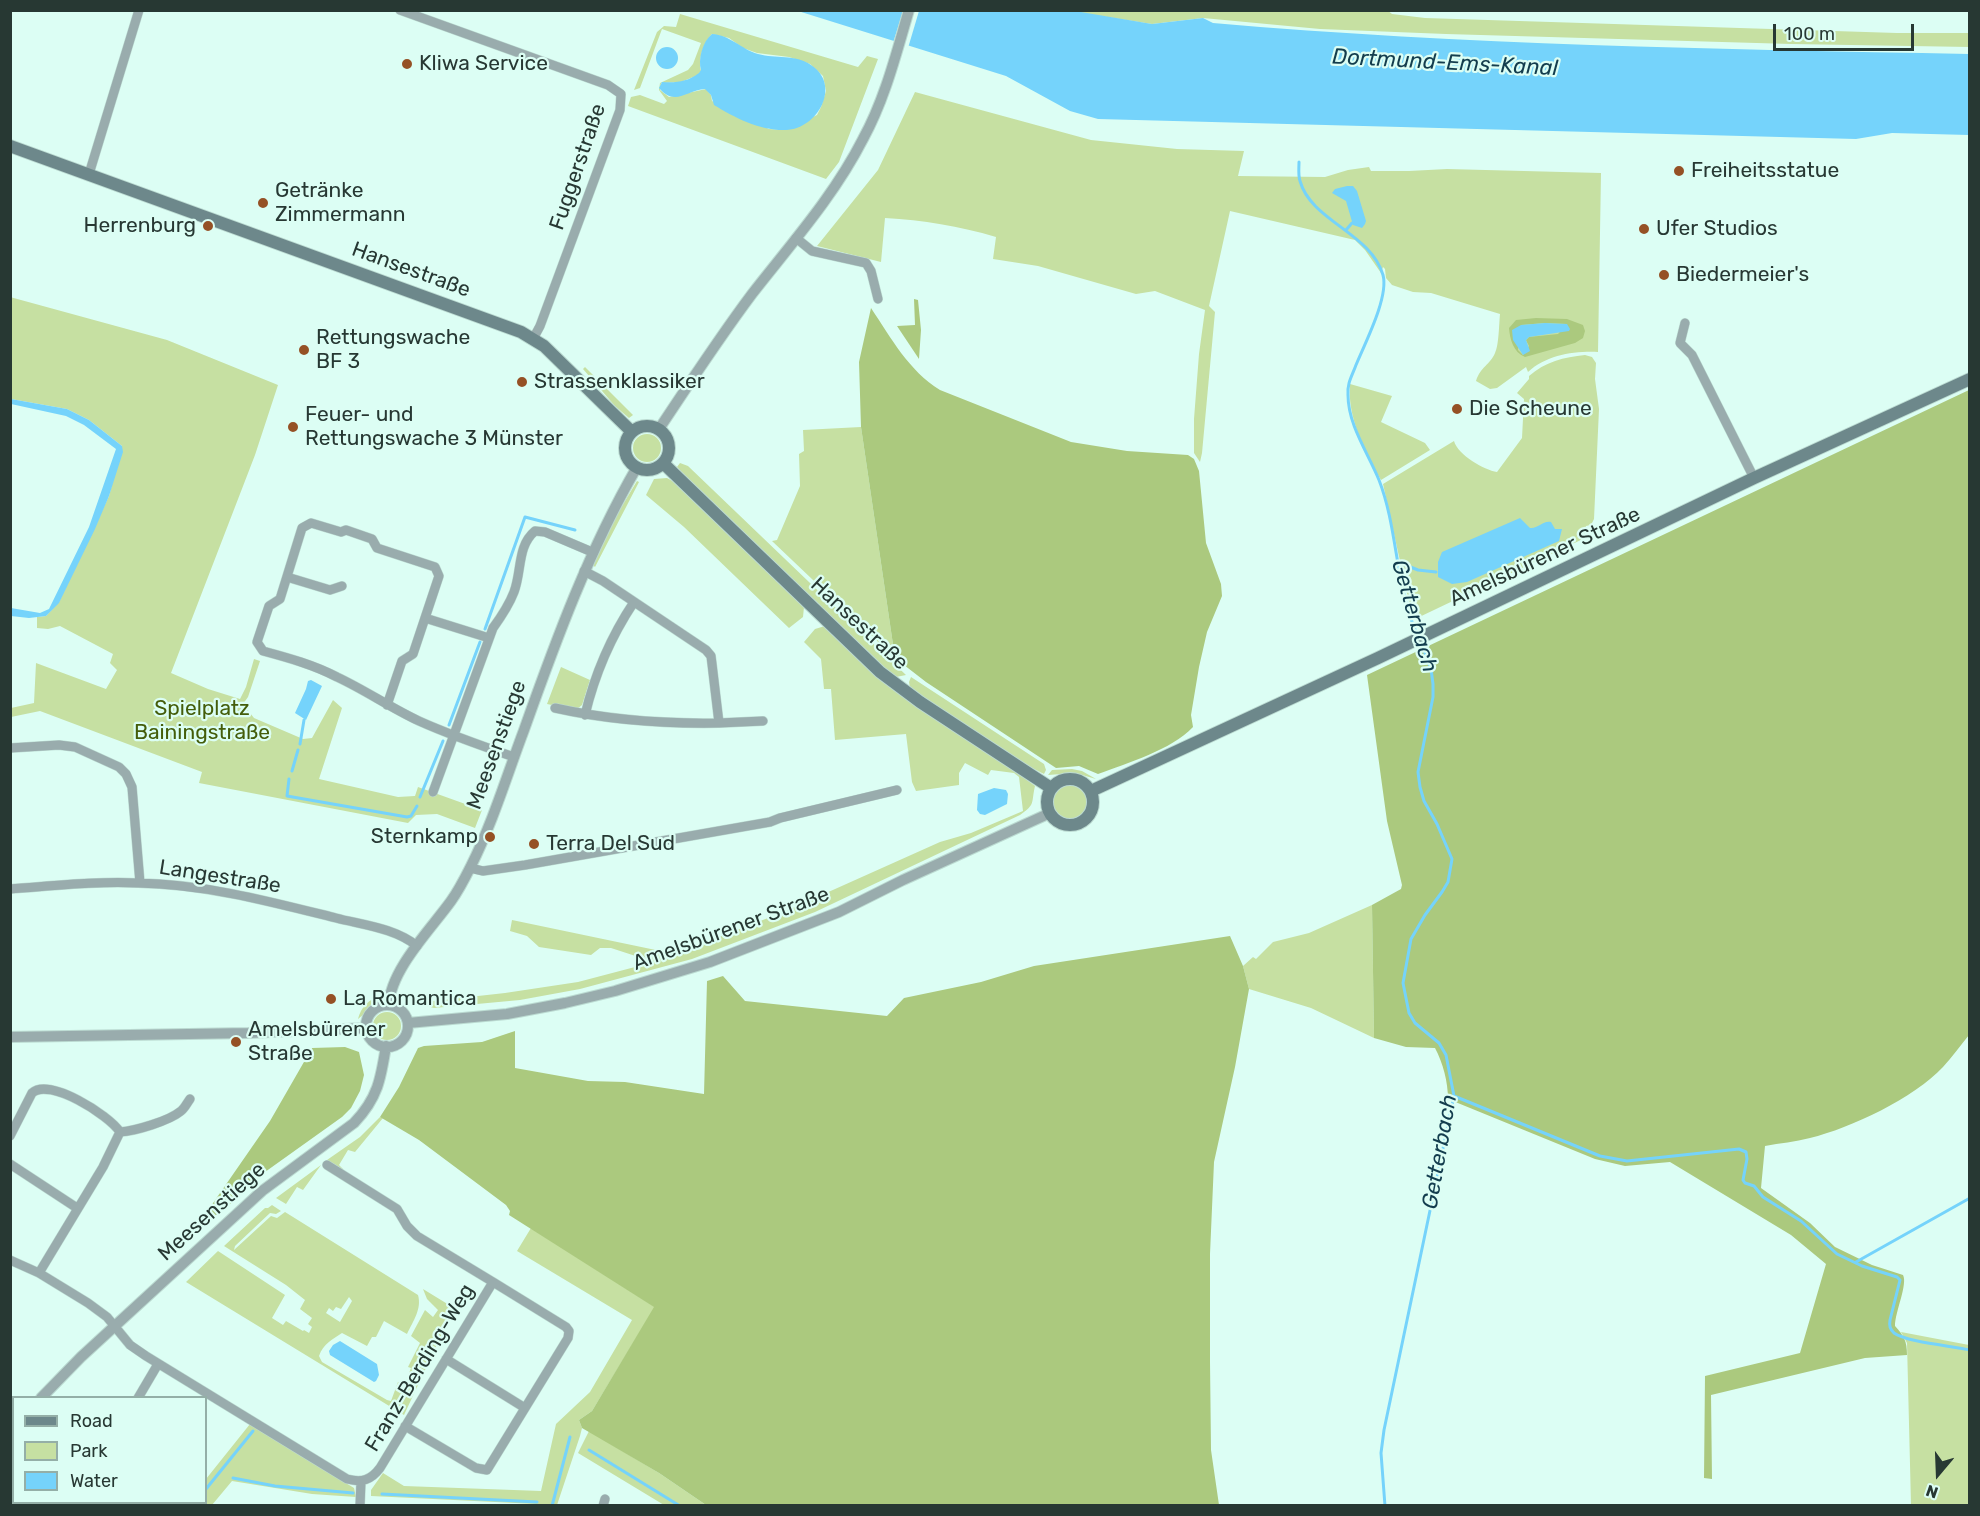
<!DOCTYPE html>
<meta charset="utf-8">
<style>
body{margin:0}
#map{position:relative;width:1980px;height:1516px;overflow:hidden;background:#dcfef4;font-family:Rubik,sans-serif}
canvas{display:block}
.frame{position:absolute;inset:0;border:12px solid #273833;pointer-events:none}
.legend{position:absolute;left:12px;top:1396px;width:195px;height:108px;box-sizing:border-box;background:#dcfef4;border:2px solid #94afa7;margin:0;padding:8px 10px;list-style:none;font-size:18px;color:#273833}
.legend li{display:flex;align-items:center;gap:12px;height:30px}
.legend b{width:30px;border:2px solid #94afa7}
.north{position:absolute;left:1908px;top:1444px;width:60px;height:60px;-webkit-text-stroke:4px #dcfef4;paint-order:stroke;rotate:199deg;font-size:16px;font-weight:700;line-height:24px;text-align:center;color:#273833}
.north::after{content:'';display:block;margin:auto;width:21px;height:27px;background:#273833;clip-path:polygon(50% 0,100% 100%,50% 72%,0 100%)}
.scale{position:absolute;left:1773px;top:24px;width:141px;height:27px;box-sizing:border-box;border:3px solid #273833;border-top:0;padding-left:8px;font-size:18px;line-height:21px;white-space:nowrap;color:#273833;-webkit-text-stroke:4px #dcfef4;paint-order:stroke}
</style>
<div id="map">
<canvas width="1980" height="1516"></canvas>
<div class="frame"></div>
<ul class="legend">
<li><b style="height:8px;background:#6d888b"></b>Road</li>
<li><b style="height:16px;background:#c6e0a2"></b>Park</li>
<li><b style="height:16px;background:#75d3fb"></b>Water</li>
</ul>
<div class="north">N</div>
<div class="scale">100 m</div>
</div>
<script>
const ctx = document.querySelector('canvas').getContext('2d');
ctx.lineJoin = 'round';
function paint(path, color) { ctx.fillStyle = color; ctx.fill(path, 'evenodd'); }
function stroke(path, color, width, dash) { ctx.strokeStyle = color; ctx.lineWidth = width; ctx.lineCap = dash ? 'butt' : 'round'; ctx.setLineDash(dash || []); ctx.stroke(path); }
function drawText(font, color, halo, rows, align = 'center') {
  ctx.font = font + ' Rubik,sans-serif'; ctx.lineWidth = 4.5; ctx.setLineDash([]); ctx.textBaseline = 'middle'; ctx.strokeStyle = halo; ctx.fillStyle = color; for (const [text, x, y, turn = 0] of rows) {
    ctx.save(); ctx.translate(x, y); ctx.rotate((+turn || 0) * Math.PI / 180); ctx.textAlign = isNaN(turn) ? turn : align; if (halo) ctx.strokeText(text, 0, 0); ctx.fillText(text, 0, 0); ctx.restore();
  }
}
paint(new Path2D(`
 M1387 10 1392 14 1425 18 1897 33H1969L1970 47 1791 44 1446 34 1320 29 1203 18 1152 24 1069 11Z
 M680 14 858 67 867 56 878 59 839 162 826 179 628 106 631 97 640 95 664 104 667 101 659 90 660 83 688 70 693 64 701 43 662 29 640 88 634 90 657 32 664 26 676 27ZM712 34 729 38 743 48 757 53 789 57 810 64 823 76 826 91 821 107 817 115 785 130 769 129 712 101 711 95 706 89 669 97 660 90 661 83 681 82 698 75 701 71C698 59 703 43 712 34Z
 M915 92 1091 140 1177 149 1244 151 1238 176 1325 177 1348 170 1369 167 1371 171H1409L1447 169 1601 173 1598 352C1573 351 1547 355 1528 372L1526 367 1497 388 1490 389 1476 381C1481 366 1490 365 1495 353 1499 345 1499 324 1500 314L1431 293 1413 292 1392 285 1386 278 1385 269 1383 267 1381 273 1365 250 1355 240 1230 211 1209 306 1215 312 1202 453 1200 462 1194 453V419L1199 354 1205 310 1155 291 1136 294 1038 266 993 259 996 237C959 226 923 220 885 218L881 262 817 246 878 170Z
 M10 297 167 340 278 385 255 455 171 673 208 689 240 699 246 687 254 659 260 661 248 697 243 704 254 718 303 739 312 738 333 700 342 708 319 779 398 797 415 796 418 787 482 810 475 828 437 814 416 815 408 823 199 783 202 772 40 711 11 717V708L34 703 36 663 106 689 117 670 110 663 113 654 60 626 48 629 37 628V617L46 616 59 602 109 496 122 446 89 420 67 409 11 399Z
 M1585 355 1592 357 1596 363 1595 379 1599 409 1594 519 1591 525 1586 526 1585 538 1413 620 1383 484 1454 441C1458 455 1484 470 1497 472L1522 438 1524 399 1517 393 1529 379V376C1545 362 1564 357 1585 355Z
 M585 367 633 415 629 418 615 406 583 369Z
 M1350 384 1392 396 1381 422 1425 443 1430 450 1381 480C1365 452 1347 417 1350 384Z
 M861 427 895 658 772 541 777 540 800 486 799 454 804 451 803 430Z
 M633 448a14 14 0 1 1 28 0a14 14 0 1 1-28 0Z
 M680 463 688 466 906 675 896 677 883 667 684 475 677 467Z
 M667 478 676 483 804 607 803 617 789 628 684 527 646 495 654 479Z
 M637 481 639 482 595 567 593 565 619 511Z
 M825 626 1035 786C1031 803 1036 804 1020 815L815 912 692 959 580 989 520 1000 434 1008 415 1003 505 993 578 982 654 962 611 948H600L591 955 539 947 527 936 510 931 512 920 670 953 719 937 786 911 940 842 971 833 1023 811 1019 777 1014 773 991 770 988 775 965 763 959 773V785L916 791 912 782 906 734 835 740 831 689H824L821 659 804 642 815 629Z
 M561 667 590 680 582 705 576 710 547 704Z
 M911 677 1044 764 1046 770 1044 774 1026 765 910 688 909 682Z
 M1072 769 1082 771 1096 779 1075 773 1048 775 1052 770Z
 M1053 801a18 18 0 1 1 36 0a18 18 0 1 1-36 0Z
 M1372 905 1374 1038 1311 1008 1249 989 1243 966 1253 957 1256 959 1273 942 1309 933Z
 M380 996 376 1004 358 1019C361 1007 369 999 380 996Z
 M373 1026a14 14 0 1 1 28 0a14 14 0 1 1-28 0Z
 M380 1117 383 1118 355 1152 348 1150 339 1165 344 1170 327 1160 360 1137Z
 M321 1165 303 1190 297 1187 286 1204 276 1198Z
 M272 1205 281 1211 276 1214 270 1213 235 1246 234 1250 271 1216 277 1218 285 1212 418 1295C422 1309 413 1321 407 1334L384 1321 376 1337H372L367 1346 342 1333C333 1339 323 1344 319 1356L322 1362 387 1400 391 1401 398 1382 405 1384 411 1368 408 1367 420 1343 411 1336 425 1310 433 1317 438 1310 427 1299 423 1289 454 1308 404 1415 186 1282 218 1251 285 1295 272 1318 283 1325 286 1321 303 1331 304 1330 309 1333 312 1327 308 1324 312 1318 300 1309 305 1300 286 1285 224 1246 265 1208H268ZM349 1297 352 1301 340 1322 326 1313 329 1308 333 1311 336 1307 341 1309Z
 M531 1228 655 1307 592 1411 579 1420 582 1428 580 1436 557 1505 371 1496V1490L383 1473 404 1486 541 1491 556 1424 590 1392 632 1320 517 1251Z
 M1901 1332 1969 1345V1505H1911L1907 1343Z
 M250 1424 354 1488 356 1497 312 1494 232 1481 212 1505 183 1506 186 1503 206 1502V1479Z
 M589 1431 659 1473 706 1505H664L578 1453Z`), '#c6e0a2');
paint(new Path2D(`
 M914 299 918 300 921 330 919 359 897 326 915 325Z
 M871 308C891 338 909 371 940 390L1071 442 1127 451 1188 455 1194 459 1199 471 1206 543 1221 584 1222 596 1207 632 1199 667 1191 715 1193 727C1171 750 1128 763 1098 774L1079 766 1056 768 926 682 895 658 861 427 859 362Z
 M1536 318 1567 319 1583 325 1585 331 1583 338 1575 343 1525 357C1513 352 1510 339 1509 328L1516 320ZM1545 323 1567 324 1558 334 1529 337 1526 340 1529 346 1523 355 1518 350 1521 325Z
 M1969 390V1035C1961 1045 1952 1057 1943 1067 1914 1098 1851 1128 1810 1138 1795 1142 1780 1143 1765 1146L1761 1188 1810 1223 1835 1247 1872 1265 1903 1275C1908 1284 1895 1312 1895 1326 1904 1336 1907 1341 1907 1355L1865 1358 1711 1395 1712 1479 1704 1478 1705 1376 1800 1353 1826 1264 1791 1235 1670 1162 1625 1166 1595 1159 1448 1099C1448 1082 1443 1063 1435 1048L1406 1047 1374 1038 1372 905 1401 889 1402 885 1387 821 1367 675Z
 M1230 936 1243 966 1249 989 1235 1067 1214 1162 1210 1254V1362L1211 1450 1219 1505H706L659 1473 582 1428 579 1420 592 1411 654 1307 509 1215 510 1211 506 1205 419 1140 380 1117 399 1087 418 1048 424 1046 482 1042 515 1031V1068L588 1081 625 1082 704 1094 707 981 723 976 745 1001 887 1016 904 998 981 982 1034 966Z
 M345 1047 359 1052 364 1075 360 1091 351 1108 342 1117 265 1172 219 1214 202 1219 270 1121 312 1048Z`), '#abc97e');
paint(new Path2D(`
 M1069 10 1152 24 1203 18 1213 23C1464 45 1717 49 1969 54V135L1892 133 1856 139 1098 119 1070 111 1006 76 798 11Z
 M712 34C730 35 741 49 758 54 776 59 795 54 811 65 842 85 818 129 786 130 761 131 735 118 714 105L711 95 705 89C687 90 675 107 659 88L662 82C676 83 687 82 699 73L701 70C698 60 702 42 712 34Z
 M656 58a11 11 0 1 1 22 0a11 11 0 1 1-22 0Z
 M1347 186H1353L1357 191 1366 221 1365 224 1362 228 1353 225 1346 201 1332 193 1335 189Z
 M1545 323 1567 324 1570 329 1569 331 1529 337 1526 340 1530 351 1523 355 1513 340 1512 330 1521 325Z
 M11 399 67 409 89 420 122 446 123 452 109 496 95 529 59 603 46 616 29 618 11 616V608L40 613 49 609 89 527 116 449 84 425 66 416 11 404Z
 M1520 518 1530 528C1538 529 1543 520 1551 522L1555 529H1562L1559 541 1467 582 1452 584 1438 577V562L1442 552Z
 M311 680 322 686 306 720 295 713 306 689 308 681Z
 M994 788 1006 790 1008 794 1007 804 985 815 980 814 977 810 978 794Z
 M340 1341 377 1364 379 1375 376 1381 374 1382 330 1355 329 1351 333 1345Z`), '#75d3fb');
paint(new Path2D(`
 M903 11H919L908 48 893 43Z`), '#dcfef4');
stroke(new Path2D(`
 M1299 162C1299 168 1298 175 1300 181 1311 221 1371 233 1383 275 1389 297 1365 343 1356 365 1352 376 1347 383 1348 395 1348 425 1368 453 1379 480 1398 529 1395 586 1417 634
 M1346 230 1352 223
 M1398 562 1418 570 1436 572
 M485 629 525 517 575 530
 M449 725 480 642
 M300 744 304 720
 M292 771 298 750
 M289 779 287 796 407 817 411 816 417 806
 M420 797 443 741
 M1454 1096 1600 1156 1627 1161 1739 1149 1746 1152 1747 1159 1743 1180 1745 1183 1754 1186 1763 1197 1801 1221 1837 1254 1862 1266 1897 1277 1900 1280 1890 1320C1889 1326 1890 1329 1894 1333 1906 1342 1953 1346 1970 1350
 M1856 1262 1970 1198
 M589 1450 680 1506
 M233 1478 275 1486 353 1493
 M206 1489 253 1431
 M382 1494 537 1502
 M193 1506 196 1502
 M552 1506 570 1437
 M1385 1506 1381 1453 1384 1430 1454 1096 1446 1055 1439 1043 1415 1023 1409 1013 1403 983 1411 939 1425 915 1442 892 1448 882 1452 859 1437 824 1424 801 1420 787 1418 772 1433 697V684L1431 669 1420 640`), '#75d3fb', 3);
const minor = new Path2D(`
 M400 10 608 85 621 94 620 110 540 326 533 339
 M89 174 139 10
 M796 238 812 251 866 263 871 271 878 299
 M1685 323 1680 343 1692 355 1754 478
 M584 571 603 581 706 650 711 656 712 664 719 723 763 721
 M287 577 330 590 342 586
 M425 618 489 638
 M387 705 402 661 413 654 439 576 435 567 377 548 372 539 346 530 341 532 311 523 302 528 280 599 269 606 257 642 263 651C289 658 314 665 337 677 365 690 391 708 419 721 450 735 482 746 514 757
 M555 708C609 720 663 724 719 723
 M585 715C595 673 610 638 634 602
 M10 748 59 745 75 747 119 767 126 774 132 787 140 883
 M433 792 493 628C501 617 509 605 514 592 522 571 517 546 535 531L545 532 592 552
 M470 868 483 871 525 865 770 822 780 818 897 790
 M10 889C53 886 96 881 138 883 205 884 272 902 336 918 363 925 395 928 417 946
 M10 1136 32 1093C49 1077 109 1115 120 1132
 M10 1164 77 1208
 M10 1260 39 1273 88 1303 107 1317 130 1345 146 1356 347 1479C362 1483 371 1480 380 1468L493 1282 417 1236 407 1226 397 1209 327 1165
 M39 1273 103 1167 120 1132C135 1131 169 1121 181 1111 185 1108 187 1103 190 1099
 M446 1359 525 1408
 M138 1398 158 1364
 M405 1426 476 1468 487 1470 568 1338 569 1331 566 1327 493 1282
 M10 1495 14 1490
 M105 1506 107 1502
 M360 1506 361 1481
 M603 1506 605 1499`);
const tertiary = new Path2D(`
 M659 429C689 384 719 338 752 294 791 244 834 196 863 139 885 99 896 54 909 10
 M389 1005C390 970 431 929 451 901 459 890 465 878 471 866 493 822 507 775 524 730 556 640 589 550 637 467
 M366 1026a21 21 0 1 1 42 0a21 21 0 1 1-42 0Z
 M408 1023 507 1014 565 1003 615 991 710 962 839 912 903 880 1050 813
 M10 1037 248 1033 367 1028
 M41 1398 81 1357 262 1191 354 1123C378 1098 381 1078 386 1046
 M10 1434 14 1430`);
const secondary = new Path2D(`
 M10 146 521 332 544 346 632 432
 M625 448a22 22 0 1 1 44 0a22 22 0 1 1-44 0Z
 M663 463 880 672 920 702 1051 788
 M1047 802a23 23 0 1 1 46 0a23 23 0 1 1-46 0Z
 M1091 791 1378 658 1754 478 1970 379`);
stroke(minor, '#bbdad1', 10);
stroke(tertiary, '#bbdad1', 12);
stroke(secondary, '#bbdad1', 14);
stroke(minor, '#99acad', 9);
stroke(tertiary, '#99acad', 10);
stroke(secondary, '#6d888b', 12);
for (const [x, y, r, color] of [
 [407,64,6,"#955125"],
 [1679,171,6,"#955125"],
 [263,203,6,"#955125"],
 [208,226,6,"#955125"],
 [1644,229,6,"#955125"],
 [1664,275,6,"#955125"],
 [304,350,6,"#955125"],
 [522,382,6,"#955125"],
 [1457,409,6,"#955125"],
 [293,427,6,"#955125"],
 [490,837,6,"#955125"],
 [534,844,6,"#955125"],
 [331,999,6,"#955125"],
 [236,1042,6,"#955125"]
]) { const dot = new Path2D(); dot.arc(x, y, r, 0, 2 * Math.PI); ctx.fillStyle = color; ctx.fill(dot); stroke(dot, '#dcfef4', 2); }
drawText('21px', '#273833', '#dcfef4', [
 ["Kliwa Service",419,64],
 ["Freiheitsstatue",1691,171],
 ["Getränke",275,191],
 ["Zimmermann",275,215],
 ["Herrenburg",196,226,"right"],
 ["Ufer Studios",1656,229],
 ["Biedermeier's",1676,275],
 ["Rettungswache",316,338],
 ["BF 3",316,362],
 ["Strassenklassiker",534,382],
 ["Die Scheune",1469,409],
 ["Feuer- und",305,415],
 ["Rettungswache 3 Münster",305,439],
 ["Sternkamp",478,837,"right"],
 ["Terra Del Sud",546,844],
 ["La Romantica",343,999],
 ["Amelsbürener",248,1030],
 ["Straße",248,1054]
], 'left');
drawText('21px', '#273833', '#dcfef4', [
 ["Fuggerstraße",578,167,-71],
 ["Hansestraße",411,270,20],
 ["Amelsbürener Straße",1545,557,-25],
 ["Hansestraße",859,624,43],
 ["Meesenstiege",497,745,-70],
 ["Langestraße",220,877,9],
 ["Amelsbürener Straße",731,929,-20],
 ["Meesenstiege",212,1212,-42],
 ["Franz-Berding-Weg",420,1368,-59]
]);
drawText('21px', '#445d0a', '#dcfef4', [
 ["Spielplatz",202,709],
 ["Bainingstraße",202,733]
]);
drawText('italic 22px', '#133d4e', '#dcfef4', [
 ["Dortmund-Ems-Kanal",1445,63,3],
 ["Getterbach",1414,616,74],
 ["Getterbach",1440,1152,-80]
]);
</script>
